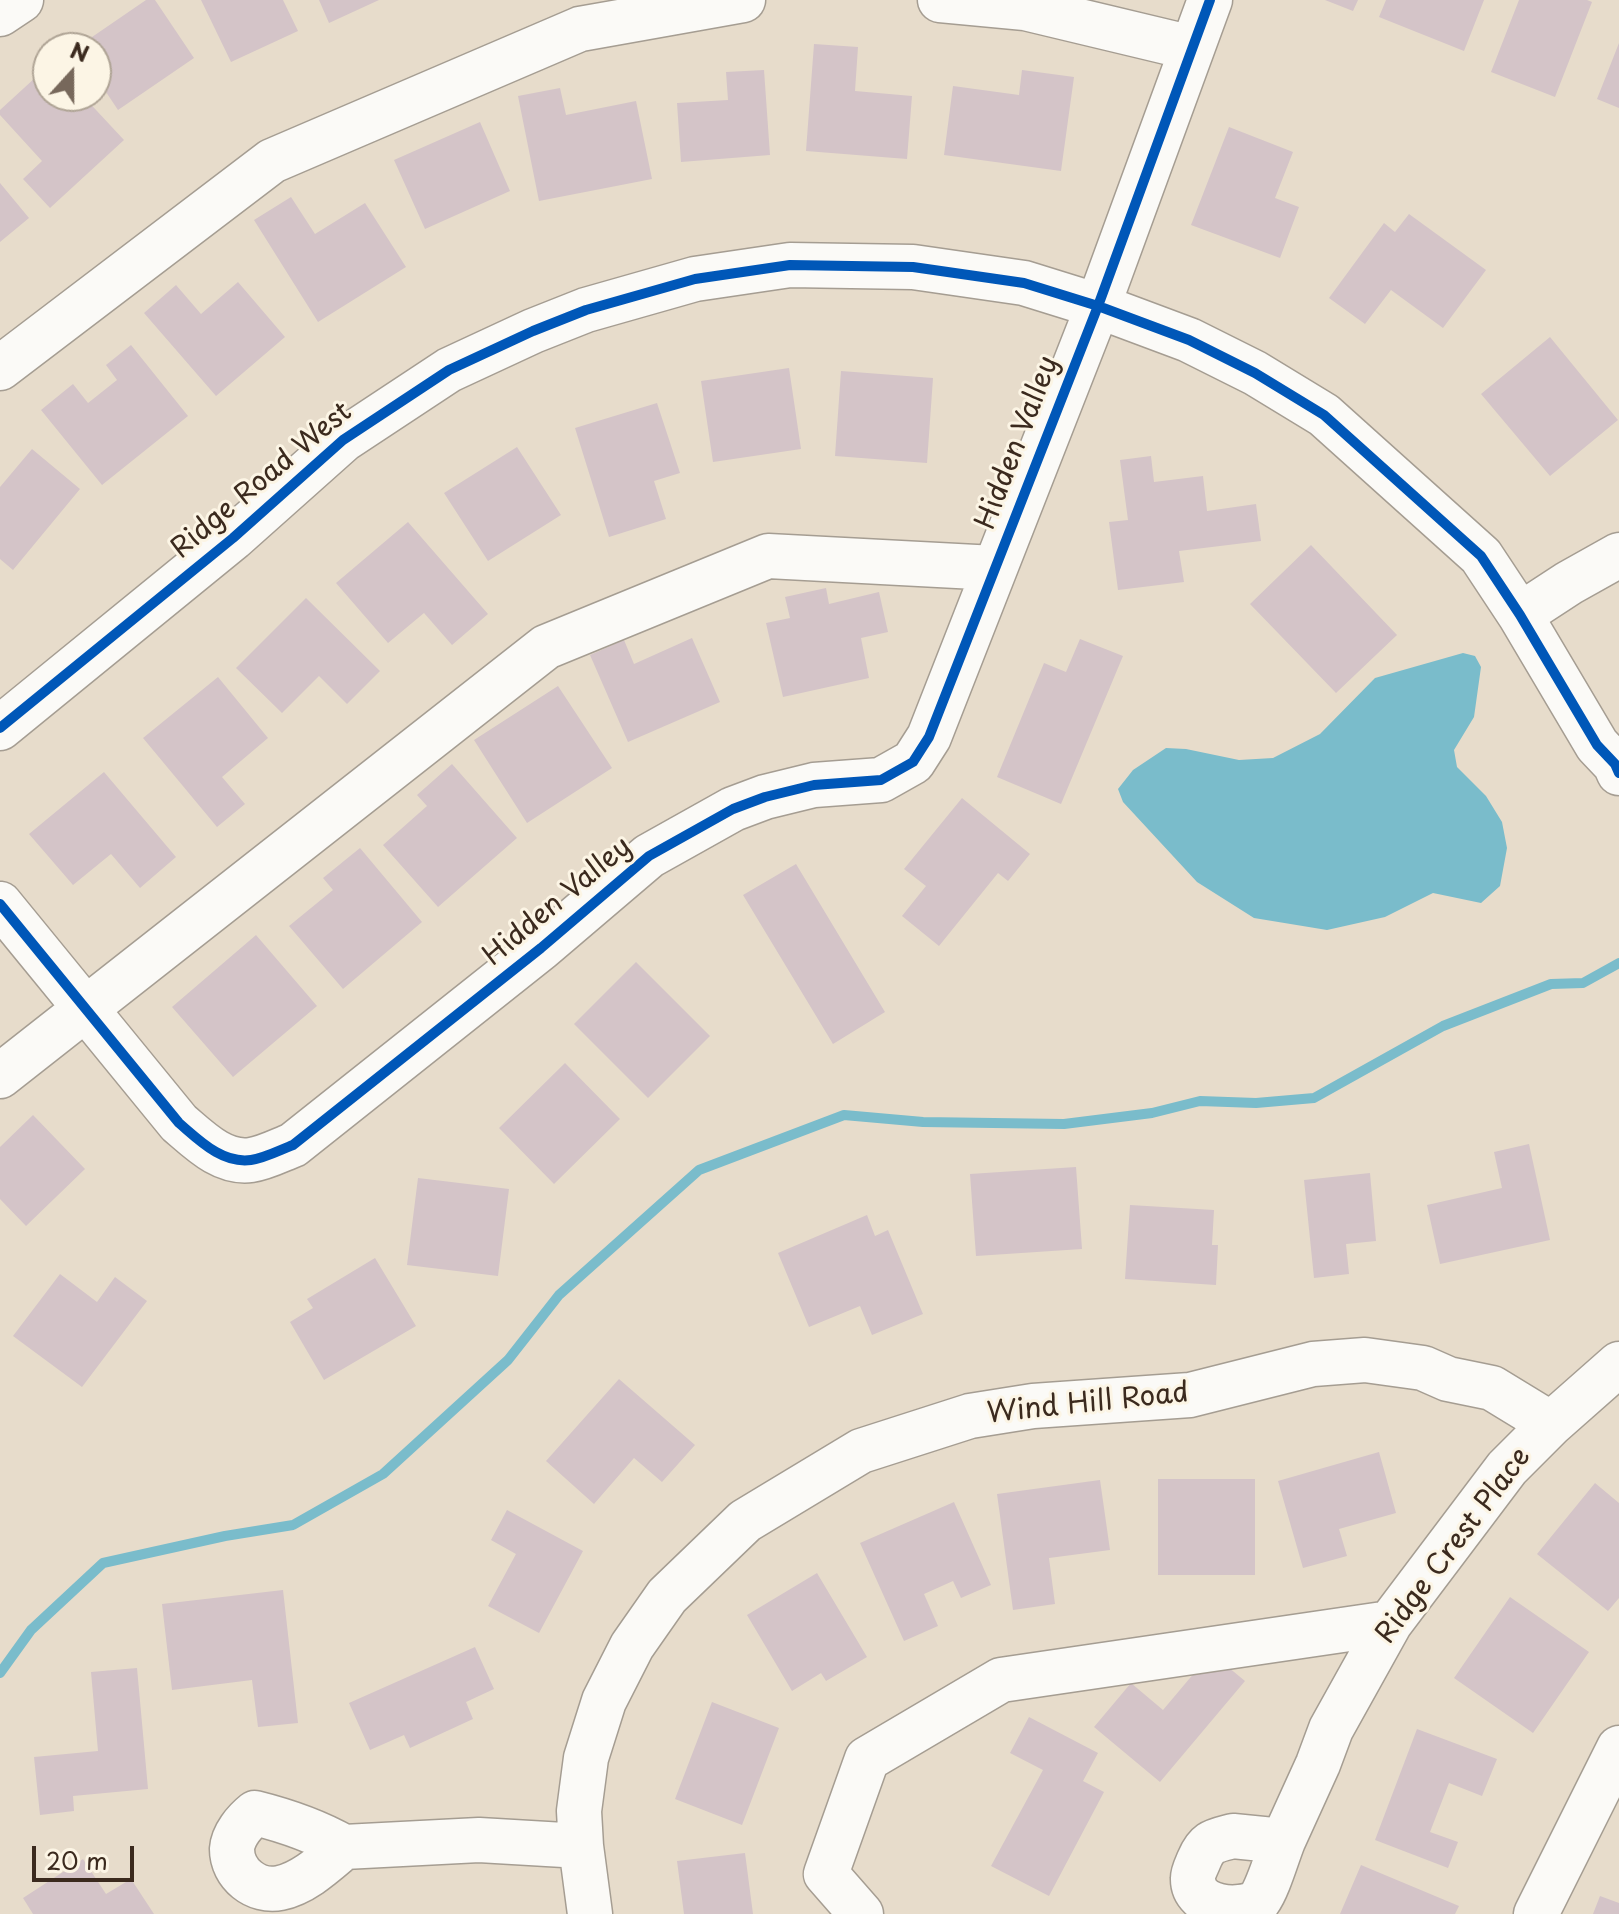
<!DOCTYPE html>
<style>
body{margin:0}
#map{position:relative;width:1619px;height:1914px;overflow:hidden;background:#e7dccb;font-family:"Playpen Sans",sans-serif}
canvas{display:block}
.north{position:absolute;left:32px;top:32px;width:80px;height:80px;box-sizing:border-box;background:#fcf5e5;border:2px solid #afa495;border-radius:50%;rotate:21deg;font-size:22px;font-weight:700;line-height:32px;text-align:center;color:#3b2a1e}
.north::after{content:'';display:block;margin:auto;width:28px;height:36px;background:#77685b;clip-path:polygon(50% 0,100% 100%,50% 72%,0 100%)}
.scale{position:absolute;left:32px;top:1846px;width:102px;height:36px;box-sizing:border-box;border:4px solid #3b2a1e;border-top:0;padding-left:10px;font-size:24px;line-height:28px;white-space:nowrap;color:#3b2a1e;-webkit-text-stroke:6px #fcf5e5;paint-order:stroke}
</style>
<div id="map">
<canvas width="1619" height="1914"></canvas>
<div class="north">N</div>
<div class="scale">20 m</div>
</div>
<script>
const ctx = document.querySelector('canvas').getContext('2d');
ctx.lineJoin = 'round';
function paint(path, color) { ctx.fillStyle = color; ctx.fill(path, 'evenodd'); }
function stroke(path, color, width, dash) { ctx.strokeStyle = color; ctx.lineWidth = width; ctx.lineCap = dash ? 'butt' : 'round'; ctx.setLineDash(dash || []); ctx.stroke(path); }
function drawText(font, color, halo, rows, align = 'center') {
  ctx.font = font + ' "Playpen Sans",sans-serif'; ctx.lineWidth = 6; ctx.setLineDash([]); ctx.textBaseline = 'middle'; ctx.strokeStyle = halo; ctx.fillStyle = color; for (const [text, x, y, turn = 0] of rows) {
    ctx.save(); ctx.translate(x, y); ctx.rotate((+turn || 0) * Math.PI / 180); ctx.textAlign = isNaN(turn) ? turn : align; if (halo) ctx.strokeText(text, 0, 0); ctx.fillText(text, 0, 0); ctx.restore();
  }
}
paint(new Path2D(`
 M1463 653 1475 656 1481 667 1474 717 1454 750 1457 767 1486 796 1502 822 1507 848 1500 886 1481 903 1433 893 1385 917 1327 930 1254 918 1197 882 1123 802 1118 789 1133 770 1166 748 1186 749 1239 760 1273 758 1320 734 1375 678Z`), '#7abccb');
stroke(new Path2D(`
 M0 1673 31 1630 103 1563 225 1536 293 1525 383 1474 508 1360 559 1295 699 1170 844 1115 923 1122 1064 1124 1152 1113 1200 1101 1256 1103 1314 1098 1443 1026 1551 984 1583 983 1619 963`), '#7abccb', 10);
paint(new Path2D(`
 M146 0H155L194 58 118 110 96 77V48H76Z
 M201 0H283L298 31 231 62Z
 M319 0H379L329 23Z
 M1325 0H1358L1353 11Z
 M1386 0H1484L1464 51 1379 17Z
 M1519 0H1587L1592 2 1555 97 1491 72Z
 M1619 43V108L1597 99Z
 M814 44 858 47 855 91 912 96 907 159 806 151Z
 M48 66V96H83L124 140 50 208 23 179 42 161 0 115V110Z
 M764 70 770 155 681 162 677 103 728 100 726 72Z
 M1022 70 1074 77 1061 171 944 155 953 86 1019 95Z
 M560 88 566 115 636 101 652 179 539 201 518 96Z
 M480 122 510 191 425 229 394 160Z
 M1229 127 1293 152 1275 198 1299 207 1280 258 1191 225Z
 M0 183 29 218 0 242Z
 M291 197 315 234 365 203 406 267 318 322 254 220Z
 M1409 214 1486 270 1443 328 1391 290 1365 324 1329 298 1384 223 1395 232Z
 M238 282 285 337 216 396 144 313 176 285 201 314Z
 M1550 337 1618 420 1550 476 1481 394Z
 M131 345 188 416 102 485 41 410 73 384 88 403 117 380 106 365Z
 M789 368 801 449 713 462 701 381Z
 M841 371 933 378 927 463 835 456Z
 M657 403 680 473 654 481 666 519 609 537 575 428Z
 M517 447 561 515 488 561 444 493Z
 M32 449 80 489 13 570 0 559V487Z
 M1151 456 1154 482 1203 476 1207 511 1256 504 1261 541 1179 551 1184 582 1118 590 1109 522 1128 520 1120 460Z
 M408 522 488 614 452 645 424 613 388 643 336 583Z
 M1311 545 1397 635 1336 693 1250 604Z
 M826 588 829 604 879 592 888 632 861 638 869 678 783 697 766 623 790 618 785 597Z
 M306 598 380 671 347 704 319 676 282 713 236 668Z
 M692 638 720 702 628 742 590 655 624 640 634 664Z
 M1080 639 1123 656 1061 804 997 777 1044 663 1066 672Z
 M218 677 268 738 222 777 245 804 217 827 143 738Z
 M558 686 612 768 527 823 474 740Z
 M452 764 517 838 438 907 383 845 427 806 417 795Z
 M104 772 176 857 140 888 111 854 73 885 29 834Z
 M962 798 1030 854 1008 881 998 873 939 946 902 916 926 886 904 869Z
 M360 848 422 922 343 989 289 926 333 890 323 878Z
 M796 864 885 1012 833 1044 743 895Z
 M256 935 317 1006 233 1077 172 1007Z
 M636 962 710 1036 648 1098 574 1024Z
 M565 1063 620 1119 554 1184 499 1128Z
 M33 1115 85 1169 26 1226 0 1199V1147Z
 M1529 1144 1550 1240 1440 1264 1427 1205 1502 1188 1494 1152Z
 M1076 1167 1082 1249 976 1256 970 1174Z
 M1370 1173 1376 1241 1346 1244 1349 1274 1314 1278 1304 1180Z
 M418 1178 509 1189 498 1276 407 1265Z
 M1130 1205 1214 1210 1212 1245H1218L1216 1285 1125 1279Z
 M867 1215 875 1236 888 1230 923 1314 872 1335 860 1306 809 1327 778 1253Z
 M375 1258 416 1326 324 1380 290 1322 313 1308 307 1299Z
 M60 1274 97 1302 115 1277 147 1301 82 1387 13 1336Z
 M619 1379 695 1445 662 1482 634 1458 594 1504 546 1461Z
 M1379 1452 1396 1513 1339 1529 1347 1556 1303 1568 1278 1481Z
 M1158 1479H1255V1575H1158Z
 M1100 1480 1110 1550 1049 1558 1055 1604 1013 1610 997 1494Z
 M1595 1483 1619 1503V1598L1608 1611 1537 1554Z
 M954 1502 991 1585 961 1598 953 1581 924 1594 938 1626 904 1641 860 1543Z
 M507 1510 583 1551 539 1633 488 1606 516 1554 491 1540Z
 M817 1573 867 1657 826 1681 821 1673 792 1691 747 1615Z
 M283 1590 298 1723 258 1727 252 1680 172 1690 162 1604Z
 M1510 1597 1589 1652 1533 1733 1454 1678Z
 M475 1647 494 1689 466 1702 473 1719 410 1748 404 1735 370 1750 349 1703Z
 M1211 1653 1245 1681 1160 1782 1094 1727 1131 1683 1163 1710Z
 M137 1668 148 1789 73 1796 74 1811 40 1815 34 1757 98 1751 91 1672Z
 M712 1702 779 1728 742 1825 675 1799Z
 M1029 1717 1098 1753 1083 1781 1104 1792 1049 1896 991 1866 1043 1770 1010 1753Z
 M1417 1729 1497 1759 1482 1796 1449 1783 1430 1832 1458 1842 1448 1868 1375 1840Z
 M745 1853 753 1914H684L677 1861Z
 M83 1859 106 1894 131 1879 154 1914H33L23 1898Z
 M1361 1865 1459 1906 1455 1914H1340Z
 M1600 1896 1619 1903V1914H1593Z`), '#d4c4c8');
const minor = new Path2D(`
 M940 0 1025 8 1192 48
 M0 14 21 0
 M0 368 272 161 580 29 743 0
 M1520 615 1569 583 1619 555
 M0 728 233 538 343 440 449 370 533 331 586 310 695 279 790 265 913 267 1024 283 1098 306 1189 340 1255 373 1324 415 1481 556 1520 615 1597 745 1615 764 1619 773
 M0 904 179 1123C199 1140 222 1164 251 1160 265 1158 280 1150 293 1145L541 948 649 856 733 809 765 797 814 785 881 780 913 762 929 737 1098 306 1210 0
 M0 1076 546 647 768 556 995 568
 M255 1813C287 1821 316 1831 344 1847 325 1863 304 1883 280 1888 256 1893 232 1874 232 1849 233 1835 245 1821 255 1813Z
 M1233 1836 1283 1841C1277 1856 1268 1888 1259 1900 1241 1914 1192 1909 1193 1878 1193 1872 1197 1865 1199 1860 1207 1841 1214 1841 1233 1836Z
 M1283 1841 1318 1764 1331 1729 1390 1623 1507 1468 1551 1424 1619 1364
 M344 1847 479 1840 581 1846
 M590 1914 581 1846 579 1811 586 1758 604 1701 632 1646 667 1596 745 1521 861 1451 970 1416 1033 1406 1190 1395 1313 1364 1365 1360 1423 1368 1448 1379 1492 1388 1551 1424
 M861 1914 826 1874 867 1759 1001 1680 1390 1623
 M1536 1914 1619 1748`);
stroke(minor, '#a59d92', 47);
stroke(minor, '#fbfaf7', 44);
stroke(new Path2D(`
 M0 728 233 538 343 440 449 370 533 331 586 310 695 279 790 265 913 267 1024 283 1098 306 1189 340 1255 373 1324 415 1481 556 1520 615 1597 745 1615 764 1619 773
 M0 904 179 1123C199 1140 222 1164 251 1160 265 1158 280 1150 293 1145L541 948 649 856 733 809 765 797 814 785 881 780 913 762 929 737 1098 306 1210 0`), '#0057b8', 10);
drawText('28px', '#3b2a1e', '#fcf5e5', [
 ["Hidden Valley",1018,443,-69],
 ["Ridge Road West",262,481,-40],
 ["Hidden Valley",558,902,-40],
 ["Wind Hill Road",1088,1404,-6],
 ["Ridge Crest Place",1454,1546,-53]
]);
</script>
